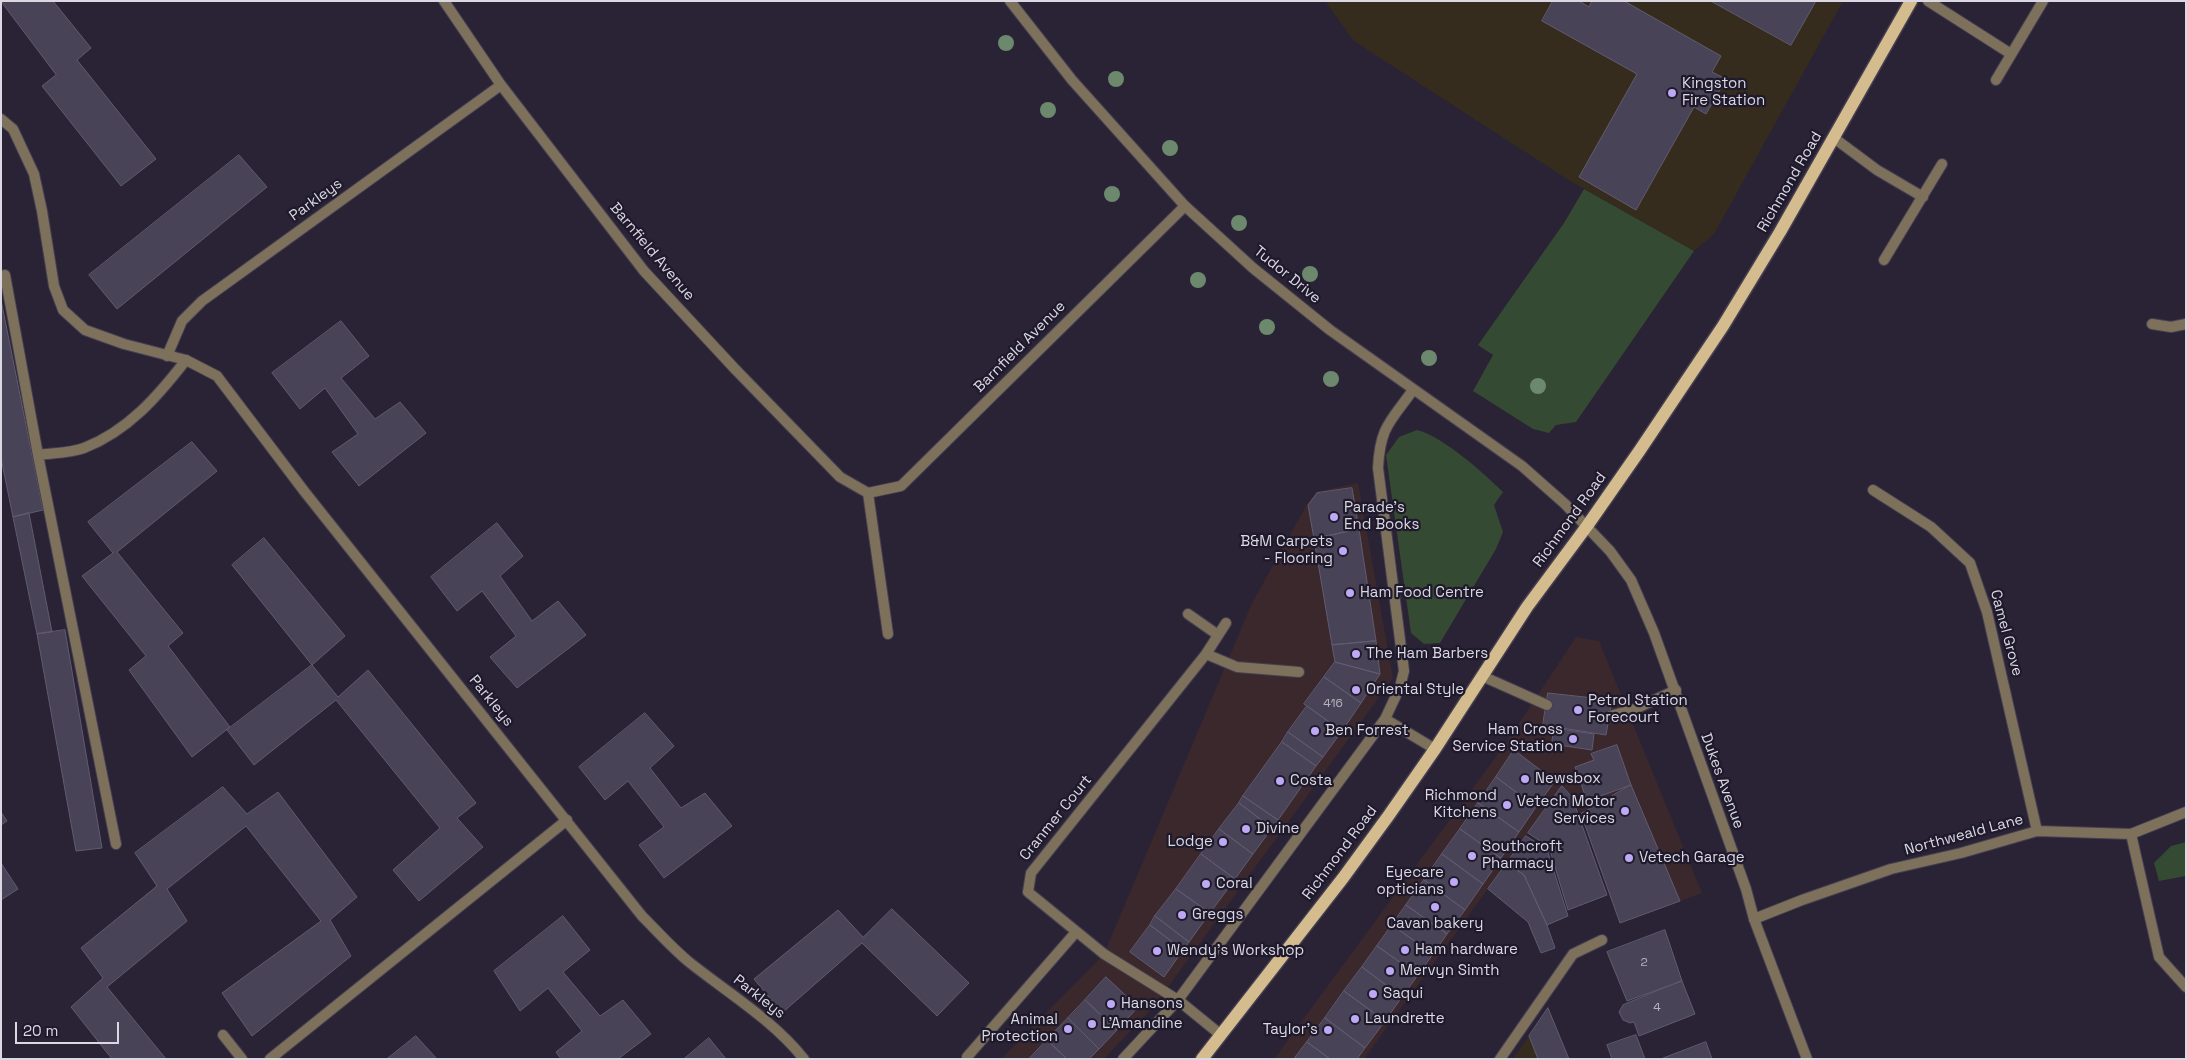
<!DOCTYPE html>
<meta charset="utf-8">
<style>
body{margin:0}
#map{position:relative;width:2187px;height:1060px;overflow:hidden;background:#292335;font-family:"Space Grotesk",sans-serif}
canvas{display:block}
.frame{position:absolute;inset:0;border:2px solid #dbd8e4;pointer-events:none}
.scale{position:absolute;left:15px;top:1022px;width:104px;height:22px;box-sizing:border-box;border:2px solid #dbd8e4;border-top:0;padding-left:6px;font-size:15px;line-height:18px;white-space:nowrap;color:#dbd8e4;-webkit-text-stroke:4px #1f1a2b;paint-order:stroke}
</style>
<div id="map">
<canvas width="2187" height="1060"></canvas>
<div class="frame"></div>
<div class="scale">20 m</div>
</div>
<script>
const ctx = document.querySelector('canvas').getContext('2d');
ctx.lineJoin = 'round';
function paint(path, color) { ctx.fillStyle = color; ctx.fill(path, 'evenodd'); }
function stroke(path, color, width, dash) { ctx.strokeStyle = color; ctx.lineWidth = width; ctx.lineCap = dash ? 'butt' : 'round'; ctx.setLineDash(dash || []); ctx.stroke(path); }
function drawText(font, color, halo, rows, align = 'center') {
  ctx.font = font + ' "Space Grotesk",sans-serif'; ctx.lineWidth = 4.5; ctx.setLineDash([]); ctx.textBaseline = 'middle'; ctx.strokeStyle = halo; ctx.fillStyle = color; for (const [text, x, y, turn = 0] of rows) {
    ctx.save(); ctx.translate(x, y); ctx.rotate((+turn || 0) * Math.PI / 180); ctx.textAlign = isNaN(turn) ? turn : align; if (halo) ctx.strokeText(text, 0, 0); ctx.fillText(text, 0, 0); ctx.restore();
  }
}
paint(new Path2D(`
 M1358 483 1393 678 1155 1005 1104 1059H1001L1104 954 1252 603 1306 506 1316 492Z
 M1576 637 1599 641 1702 893 1620 923 1581 814 1562 787 1364 1059H1274L1506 743Z`), '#3b282d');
paint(new Path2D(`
 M1325 1H1843L1714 234 1694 251 1567 179 1354 41Z
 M1548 1008 1569 1059H1513L1529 1036Z`), '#362c1d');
paint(new Path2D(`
 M1584 189 1694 251 1576 422 1556 425 1549 433 1533 429 1473 391 1493 355 1478 345 1564 223Z
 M1417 430C1442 436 1484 473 1503 492L1494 505 1503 532 1496 549 1440 643 1424 644 1411 633 1386 455 1399 437Z
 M2186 842V876L2159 881 2154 863 2171 846Z`), '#354a32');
const building = new Path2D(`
 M1 1H53L91 48 77 60 156 159 121 186 42 86 56 75Z
 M1553 1H1579L1589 7 1592 1H1624L1721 56 1712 72 1726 79 1706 114 1694 107 1636 210 1579 177 1637 74 1542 21Z
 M1711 1H1816L1791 45Z
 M239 155 267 187 117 309 89 275Z
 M1 300 43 510 13 517 1 458Z
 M341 321 369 356 341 378 375 419 400 402 426 433 359 486 332 452 358 434 325 388 300 409 272 373Z
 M192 442 217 471 117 552 183 633 168 646 230 727 192 757 129 670 146 656 82 576 113 553 88 522Z
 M1352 488 1359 529 1314 539 1308 505 1317 493Z
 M29 513 52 632 37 634 13 517Z
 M497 523 523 556 500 576 532 621 558 601 586 635 517 688 490 657 516 636 482 591 457 611 431 577Z
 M1359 529 1376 641 1332 645 1314 539Z
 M264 538 345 636 312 665 232 565Z
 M65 630 102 848 76 851 37 634Z
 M1376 641 1380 674 1335 662 1332 645Z
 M1335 662 1380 674 1361 703 1324 677Z
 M312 665 338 697 368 670 476 803 457 818 483 847 419 901 393 870 440 828 336 700 254 765 227 730Z
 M1324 677 1361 703 1342 731 1304 704Z
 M1548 693 1612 700 1606 735 1543 725Z
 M1307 706 1342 731 1323 757 1288 732Z
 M645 713 674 746 650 768 681 808 705 793 732 826 664 878 639 845 664 827 628 781 605 800 579 767Z
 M1554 728 1594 734 1592 750 1552 744Z
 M1288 732 1323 757 1316 766 1282 742Z
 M1282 742 1316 766 1278 820 1243 796Z
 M1617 745 1631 785 1587 801 1575 767 1594 760 1591 754Z
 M1514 750 1555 781 1536 807 1496 777Z
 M1496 777 1536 807 1519 832 1478 803Z
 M1631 785 1680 901 1620 923 1581 814Z
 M1562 786 1572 797 1607 895 1568 910 1549 847 1528 833Z
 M223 787 247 814 278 792 357 897 330 920 351 956 252 1036 222 993 321 921 246 826 167 889 187 921 107 987 166 1059H112L71 1007 103 978 81 948 157 886 135 853Z
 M1243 796 1278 820 1272 828 1239 803Z
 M1239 803 1272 828 1253 854 1219 829Z
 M1478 803 1519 832 1501 858 1460 829Z
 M1 812 7 821 1 825Z
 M1219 829 1253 854 1235 879 1201 854Z
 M1460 829 1501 858 1483 884 1442 854Z
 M1526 836 1547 849 1568 916 1547 925 1524 875 1507 863Z
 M1201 854 1235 879 1210 913 1176 889Z
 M1442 854 1483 884 1465 910 1424 880Z
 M1 863 18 889 1 900Z
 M1507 863 1524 875 1547 925 1555 948 1541 953 1528 922 1488 889Z
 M1424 880 1465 910 1447 934 1406 905Z
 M1176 889 1210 913 1189 942 1155 916Z
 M1406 905 1447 934 1433 954 1392 925Z
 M892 909 969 983 937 1016 862 943 782 1013 754 979 838 910 863 937Z
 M563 916 590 950 563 972 600 1016 623 1000 651 1034 618 1059H561L556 1052 582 1031 548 988 520 1011 494 971Z
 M1155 916 1189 942 1183 950 1150 925Z
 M1150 925 1183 950 1164 977 1130 952Z
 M1392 925 1433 954 1418 975 1377 946Z
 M1665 930 1682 981 1627 1001 1607 952Z
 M1377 946 1418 975 1402 997 1362 967Z
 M1362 967 1402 997 1385 1021 1344 991Z
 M1106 977 1138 1007 1117 1030 1085 1000Z
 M1682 981 1695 1014 1639 1036 1634 1022 1630 1023 1623 1020 1619 1012 1623 1005Z
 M1344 991 1385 1021 1365 1048 1325 1018Z
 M1085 1000 1117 1030 1099 1049 1068 1018Z
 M1548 1008 1569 1059H1538L1529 1036Z
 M1068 1018 1099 1049 1089 1059H1067L1047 1040Z
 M1325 1018 1365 1048 1357 1059H1330L1307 1042Z
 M1636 1035 1645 1059H1612L1607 1045Z
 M416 1036 437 1059H387Z
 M709 1038 726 1059H684Z
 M1047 1040 1067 1059H1029Z
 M1307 1042 1330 1059H1294Z
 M1706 1042 1712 1059H1661Z`);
paint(building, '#484356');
stroke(building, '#615b70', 1);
const service = new Path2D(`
 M5 275 38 455 116 844
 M38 455C53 453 71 453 84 448 128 431 158 396 186 360
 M1188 614 1218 635
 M1206 654 1237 667 1299 672
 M1482 676 1547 705
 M1610 716 1635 709 1676 690
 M1385 719 1435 749
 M223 1035 242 1059
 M1221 1035 1178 1000 1104 954 1028 892 1031 873 1206 654 1226 623
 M967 1057 1076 932
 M270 1059 567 820
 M1123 1059 1178 1000 1385 719 1400 687 1404 671 1378 468C1380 427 1390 422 1413 390
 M1500 1059 1573 954 1602 940`);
const minor = new Path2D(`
 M444 1 501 85 644 271 735 369 840 477 868 493 901 486 1185 206
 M1928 1 2011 54
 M1996 80 2043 1
 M1 119 13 129 34 174 42 211 54 286 63 310 85 330 124 344 186 360 217 376 304 491 642 916C657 931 672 948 689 962 728 993 773 1020 804 1059
 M1834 138 1877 170 1923 197
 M1884 260 1942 164
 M2152 324 2171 327 2186 324
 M167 356 182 321 202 301 501 85
 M1873 490 1931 527 1970 563 1987 612 2037 831
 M868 493 888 634
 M2131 834 2159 957 2186 987
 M1754 919 1802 900 1891 869 1961 853 2037 831 2131 834 2186 812`);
const tertiary = new Path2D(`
 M1010 1 1072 80 1185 206 1253 268 1330 330 1522 466 1565 504 1610 551 1631 580 1654 633 1746 889 1754 919 1807 1059`);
const primary = new Path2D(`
 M1202 1059 1343 878 1389 815 1435 749 1527 607 1587 526 1640 450 1723 326 1780 232 1911 1`);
stroke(service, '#454051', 12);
stroke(minor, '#454051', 12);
stroke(tertiary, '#454051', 12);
stroke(primary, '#454051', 15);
stroke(service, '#7d715c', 10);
stroke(minor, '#7d715c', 10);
stroke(tertiary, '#7d715c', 10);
stroke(primary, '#d5bc8f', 12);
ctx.fillStyle = '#6c896d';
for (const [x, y] of [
 [1006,43],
 [1116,79],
 [1048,110],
 [1170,148],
 [1112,194],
 [1239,223],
 [1310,274],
 [1198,280],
 [1267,327],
 [1429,358],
 [1331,379],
 [1538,386]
]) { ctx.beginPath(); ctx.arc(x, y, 8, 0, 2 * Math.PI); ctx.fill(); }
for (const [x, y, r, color] of [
 [1672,93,5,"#bda9f5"],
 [1334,517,5,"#bda9f5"],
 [1343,551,5,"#bda9f5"],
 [1350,593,5,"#bda9f5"],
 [1356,654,5,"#bda9f5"],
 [1356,690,5,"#bda9f5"],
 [1578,710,5,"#bda9f5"],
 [1315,731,5,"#bda9f5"],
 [1573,739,5,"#bda9f5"],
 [1525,779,5,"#bda9f5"],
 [1280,781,5,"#bda9f5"],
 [1507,805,5,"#bda9f5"],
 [1625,811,5,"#bda9f5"],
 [1246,829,5,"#bda9f5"],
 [1223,842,5,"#bda9f5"],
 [1472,856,5,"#bda9f5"],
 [1629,858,5,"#bda9f5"],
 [1454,882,5,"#bda9f5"],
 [1206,884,5,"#bda9f5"],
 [1435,907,5,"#bda9f5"],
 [1182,915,5,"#bda9f5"],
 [1405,950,5,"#bda9f5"],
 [1157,951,5,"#bda9f5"],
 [1390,971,5,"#bda9f5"],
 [1373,994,5,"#bda9f5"],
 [1111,1004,5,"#bda9f5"],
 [1355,1019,5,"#bda9f5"],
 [1092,1024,5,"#bda9f5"],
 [1068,1029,5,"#bda9f5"],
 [1328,1030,5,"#bda9f5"]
]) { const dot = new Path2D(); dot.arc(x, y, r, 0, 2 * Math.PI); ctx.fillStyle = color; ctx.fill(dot); stroke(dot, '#1f1a2b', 2); }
drawText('12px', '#b6b3c0', null, [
 ["416",1333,704],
 ["2",1644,963],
 ["4",1657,1008]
]);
drawText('15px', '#dbd8e4', '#1f1a2b', [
 ["Kingston",1682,84],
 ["Fire Station",1682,101],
 ["Parade's",1344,508],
 ["End Books",1344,525],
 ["B&M Carpets",1333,542,"right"],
 ["- Flooring",1333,559,"right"],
 ["Ham Food Centre",1360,593],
 ["The Ham Barbers",1366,654],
 ["Oriental Style",1366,690],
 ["Petrol Station",1588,701],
 ["Forecourt",1588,718],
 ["Ham Cross",1563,730,"right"],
 ["Service Station",1563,747,"right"],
 ["Ben Forrest",1325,731],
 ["Newsbox",1535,779],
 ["Costa",1290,781],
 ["Richmond",1497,796,"right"],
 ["Kitchens",1497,813,"right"],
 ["Vetech Motor",1615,802,"right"],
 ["Services",1615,819,"right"],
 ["Divine",1256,829],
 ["Lodge",1213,842,"right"],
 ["Southcroft",1482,847],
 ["Pharmacy",1482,864],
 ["Vetech Garage",1639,858],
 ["Eyecare",1444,873,"right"],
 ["opticians",1444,890,"right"],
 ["Coral",1216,884],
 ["Greggs",1192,915],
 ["Cavan bakery",1435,924,"center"],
 ["Ham hardware",1415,950],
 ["Wendy’s Workshop",1167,951],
 ["Mervyn Simth",1400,971],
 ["Saqui",1383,994],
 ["Hansons",1121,1004],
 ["Laundrette",1365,1019],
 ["Animal",1058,1020,"right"],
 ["Protection",1058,1037,"right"],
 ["L’Amandine",1102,1024],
 ["Taylor's",1318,1030,"right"]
], 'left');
drawText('15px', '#dbd8e4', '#1f1a2b', [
 ["Richmond Road",1790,182,-60],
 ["Parkleys",316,200,-36],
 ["Barnfield Avenue",652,252,50],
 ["Tudor Drive",1287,275,39],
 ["Barnfield Avenue",1020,347,-45],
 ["Richmond Road",1570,520,-54],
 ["Camel Grove",2006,633,75],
 ["Parkleys",491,701,51],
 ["Dukes Avenue",1722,781,70],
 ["Cranmer Court",1056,818,-51],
 ["Northweald Lane",1964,835,-15],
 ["Richmond Road",1340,853,-53],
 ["Parkleys",759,997,38]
]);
</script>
